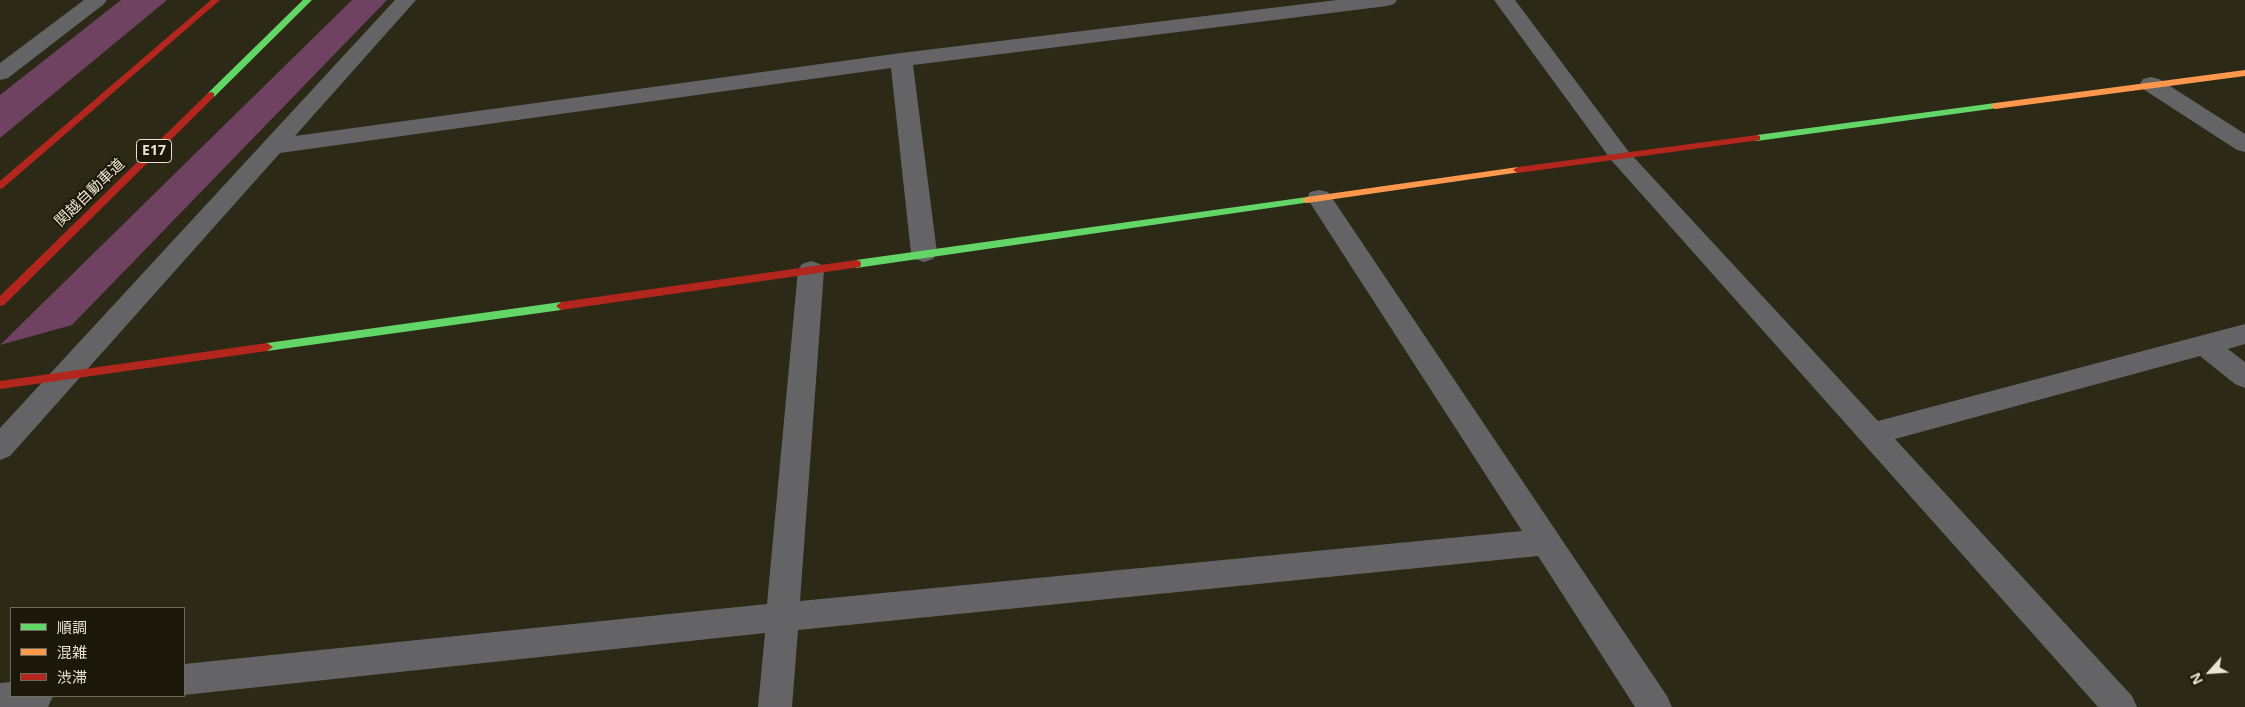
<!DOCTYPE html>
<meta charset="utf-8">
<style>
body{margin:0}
#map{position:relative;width:2245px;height:707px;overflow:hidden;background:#2d2917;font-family:"Open Sans","Noto Sans JP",sans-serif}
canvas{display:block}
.legend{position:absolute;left:10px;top:607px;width:175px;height:90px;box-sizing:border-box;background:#1b1809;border:1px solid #6e6a59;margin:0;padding:6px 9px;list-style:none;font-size:15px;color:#eae5d2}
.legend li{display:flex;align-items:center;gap:10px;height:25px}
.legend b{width:25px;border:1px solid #6e6a59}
.north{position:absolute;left:2185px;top:647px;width:50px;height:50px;-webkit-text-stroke:4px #1b1809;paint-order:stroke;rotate:244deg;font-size:14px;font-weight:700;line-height:20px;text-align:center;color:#eae5d2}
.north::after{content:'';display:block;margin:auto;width:18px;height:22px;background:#eae5d2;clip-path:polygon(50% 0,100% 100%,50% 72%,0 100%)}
</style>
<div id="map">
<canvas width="2245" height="707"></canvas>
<ul class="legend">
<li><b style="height:6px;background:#63d668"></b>順調</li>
<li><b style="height:6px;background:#ff974d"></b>混雑</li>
<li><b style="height:6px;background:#b3261e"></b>渋滞</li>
</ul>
<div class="north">N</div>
</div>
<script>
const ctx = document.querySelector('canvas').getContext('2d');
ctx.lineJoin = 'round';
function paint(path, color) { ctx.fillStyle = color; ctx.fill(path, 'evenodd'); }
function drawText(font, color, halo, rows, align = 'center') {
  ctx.font = font + ' "Open Sans","Noto Sans JP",sans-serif'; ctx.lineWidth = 4; ctx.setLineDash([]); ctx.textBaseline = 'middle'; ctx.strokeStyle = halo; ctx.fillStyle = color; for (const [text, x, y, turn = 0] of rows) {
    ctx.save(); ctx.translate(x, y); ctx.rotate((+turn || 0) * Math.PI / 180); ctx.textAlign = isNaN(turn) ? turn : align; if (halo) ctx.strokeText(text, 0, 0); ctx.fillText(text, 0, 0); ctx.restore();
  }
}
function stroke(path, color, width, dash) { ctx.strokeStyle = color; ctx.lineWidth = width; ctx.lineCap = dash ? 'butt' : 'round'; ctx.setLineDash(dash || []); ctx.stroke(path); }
paint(new Path2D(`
 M121 0H167L0 138V95Z
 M352 0H387L72 325 0 345Z`), '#704262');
paint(new Path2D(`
 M84 0H107L104 4 8 78 0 80V63Z
 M395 0H416L295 136 901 53 1337 0H1397L1394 4 1387 6 913 65 937 253 933 259 924 262 915 259 911 253 891 68 280 153 10 456 0 460V428Z
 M1494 0H1515L1628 151 1878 421 2245 324V344L2228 349 2245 362V388L2235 384 2200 356 1895 439 2132 696 2137 707H2098L1612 161Z
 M2151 77 2159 79 2245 134V152L2237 150 2143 89 2140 84 2143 79Z
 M1319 190 1328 192 1667 696 1672 707H1635L1538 556 798 630 792 707H758L765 633 184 695V664L767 604 798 270 802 264 811 261 820 264 824 270 800 601 1522 531 1307 198 1310 192Z
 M11 682V696H53L48 707H0V683Z`), '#646466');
paint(new Path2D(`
 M303 0H312L214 97H208V93Z
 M1995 103 2000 106 1998 108 1757 141 1752 138 1757 135Z
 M1307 197 1312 200 1311 202 856 268 851 264 856 260Z
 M561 302 566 306 561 310 267 351 261 347 267 343Z`), '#63d668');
paint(new Path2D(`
 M2245 70V76L1995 109 1990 106 1995 103Z
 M1518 167 1523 170 1521 172 1307 203 1302 200 1307 197Z`), '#ff974d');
paint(new Path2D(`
 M211 0H220L3 188 0 189V181Z
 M211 92 214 93V97L4 305 0 306V296L208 93Z
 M1757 135 1760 136V140L1518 173 1513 170 1518 167Z
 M856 260 860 261 861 264 860 267 561 310 556 306 561 302Z
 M267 343 273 347 267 351 0 389V381Z`), '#b3261e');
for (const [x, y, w] of [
 [154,151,35]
]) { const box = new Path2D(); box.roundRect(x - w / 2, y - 11.5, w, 23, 4); ctx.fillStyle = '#1b1809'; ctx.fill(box); stroke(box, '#eae5d2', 1); }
drawText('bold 14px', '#eae5d2', null, [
 ["E17",154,151]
]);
drawText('15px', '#eae5d2', '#1b1809', [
 ["関越自動車道",90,193,-44]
]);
</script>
